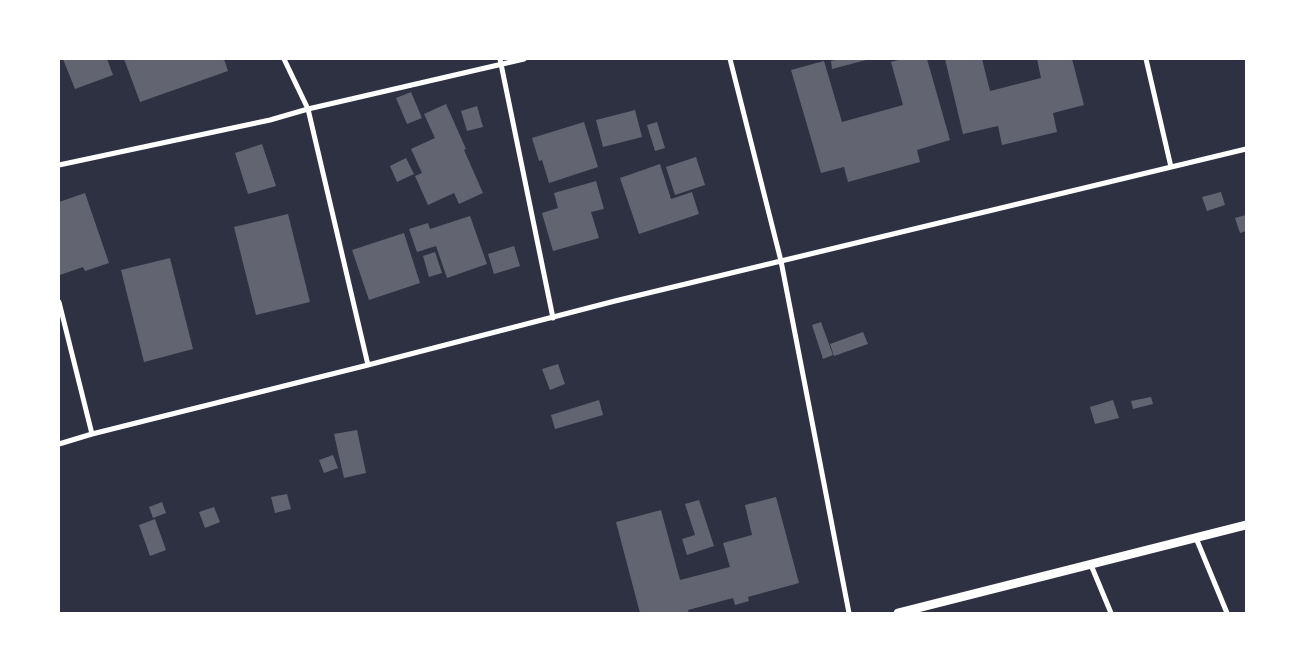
<!DOCTYPE html>
<style>
body{margin:0}
#map{position:relative;width:1305px;height:672px;overflow:hidden;background:#2d3142;font-family:"Varela Round",sans-serif}
canvas{display:block}
.frame{position:absolute;inset:0;border:60px solid #fff;pointer-events:none}
</style>
<div id="map">
<canvas width="1305" height="672"></canvas>
<div class="frame"></div>
</div>
<script>
const ctx = document.querySelector('canvas').getContext('2d');
ctx.lineJoin = 'round';
function paint(path, color) { ctx.fillStyle = color; ctx.fill(path, 'evenodd'); }
function stroke(path, color, width, dash) { ctx.strokeStyle = color; ctx.lineWidth = width; ctx.lineCap = dash ? 'butt' : 'round'; ctx.setLineDash(dash || []); ctx.stroke(path); }
paint(new Path2D(`
 M63 59H107L113 75 75 89Z
 M124 59H224L228 71 140 102Z
 M840 59H870L832 69 831 61Z
 M902 59H927L950 140 917 150 920 162 848 182 844 167 821 173 791 70 824 61 842 122 903 105 891 62Z
 M945 59H982L990 91 1041 78 1037 59H1072L1084 105 1053 113 1057 132 1002 145 998 126 963 134Z
 M411 92 422 118 407 124 396 98Z
 M446 104 466 149 464 150 483 193 459 204 454 193 428 205 415 176 422 173 411 149 435 138 424 114Z
 M477 106 483 127 467 131 461 111Z
 M635 110 642 137 603 147 596 120Z
 M584 122 598 167 549 183 542 160 539 161 532 138Z
 M657 122 665 148 655 151 647 125Z
 M262 144 276 186 248 194 235 153Z
 M696 157 705 185 675 195 666 167Z
 M406 158 414 174 397 182 390 166Z
 M660 164 671 199 692 192 699 214 639 234 620 178Z
 M596 181 604 209 591 212 599 238 553 251 542 213 558 208 554 193Z
 M1221 192 1225 205 1207 211 1202 197Z
 M85 193 109 263 85 271 83 267 60 275 59 202Z
 M288 214 310 302 256 315 234 227Z
 M1246 215V231L1240 233 1235 218Z
 M470 216 487 264 447 278 436 246 417 252 409 229 428 223 430 229Z
 M404 233 420 283 369 300 352 250Z
 M514 246 520 266 494 274 488 254Z
 M435 252 442 273 429 277 423 256Z
 M170 258 193 349 144 362 121 270Z
 M821 322 833 355 823 359 812 325Z
 M863 332 868 344 834 356 830 344Z
 M558 364 565 384 550 390 542 369Z
 M1151 397 1153 404 1133 409 1131 401Z
 M599 400 603 415 555 429 551 415Z
 M1113 400 1119 418 1095 424 1090 407Z
 M357 430 366 473 344 478 334 434Z
 M333 455 338 468 324 473 319 460Z
 M287 494 291 509 275 513 271 497Z
 M776 497 799 583 748 597 749 601 735 605 733 598 688 610 689 613H640L616 522 661 510 680 580 730 567 723 543 752 535 745 505Z
 M699 500 714 546 687 555 682 539 695 535 685 504Z
 M162 502 166 513 153 518 149 507Z
 M214 507 220 522 205 528 199 512Z
 M155 519 166 550 150 556 139 525Z`), '#626471');
stroke(new Path2D(`
 M284 59 308 109 368 365
 M500 59 553 318
 M730 59 781 261 849 613
 M1146 59 1171 167
 M59 165 270 120 308 109 524 59
 M59 302 92 434
 M59 444 92 434 368 365 615 301 1246 149
 M1196 538 1227 613
 M1091 565 1111 613`), '#fff', 5);
stroke(new Path2D(`
 M898 613 1246 525`), '#fff', 9);
</script>
